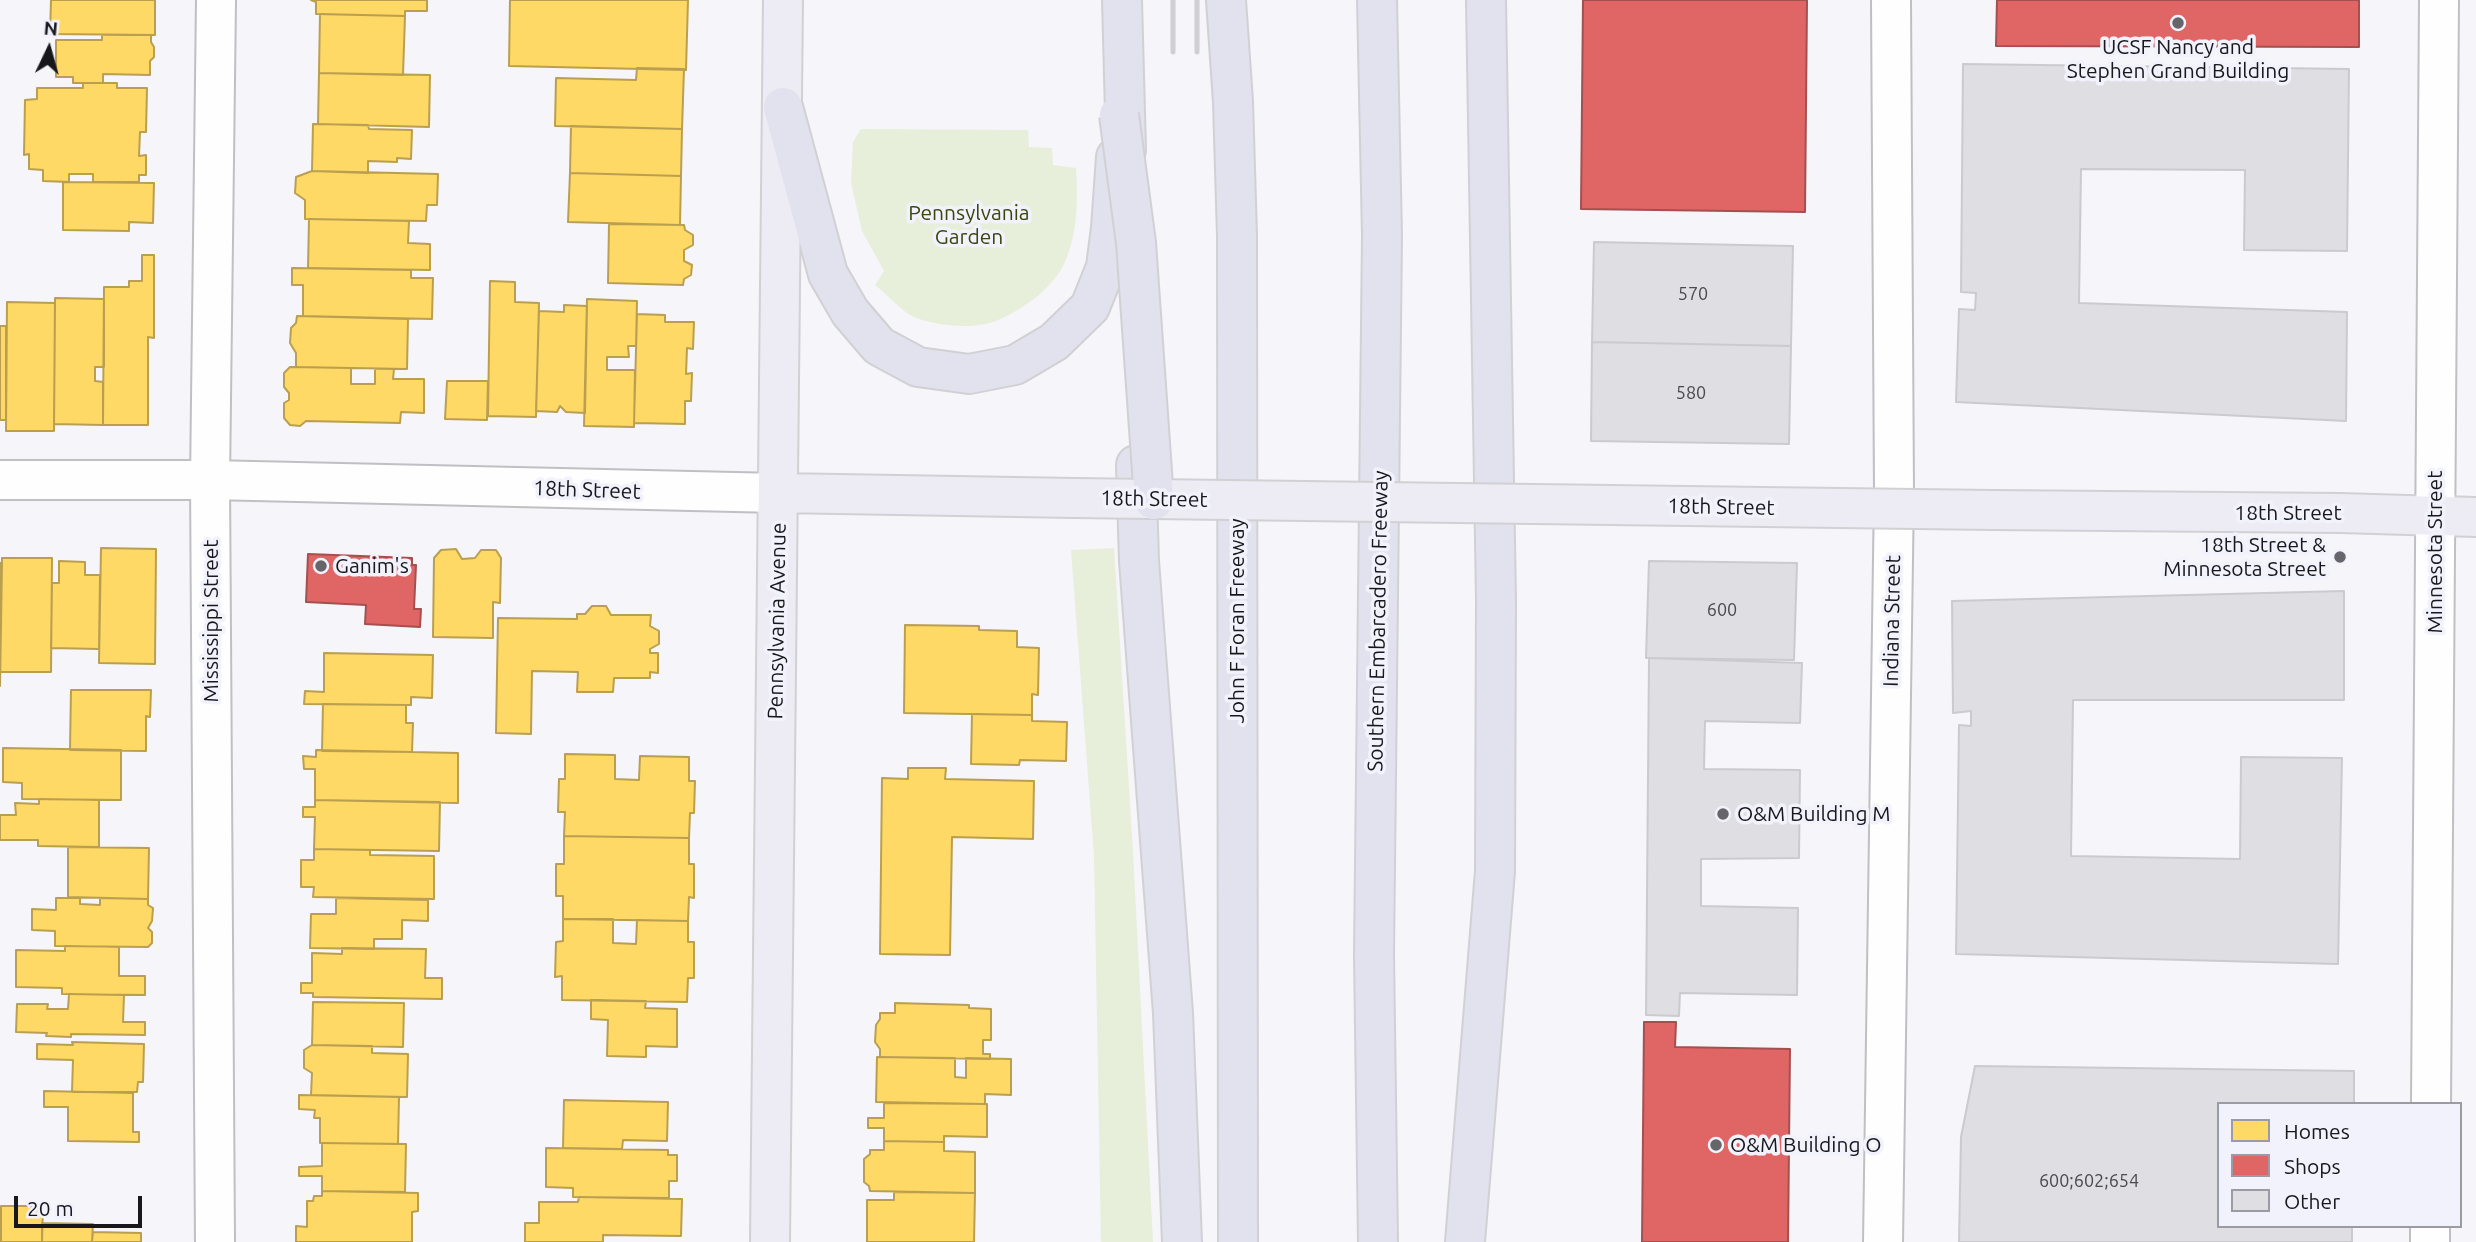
<!DOCTYPE html>
<style>
body{margin:0}
#map{position:relative;width:2476px;height:1242px;overflow:hidden;background:#f5f5fa;font-family:Ubuntu,sans-serif}
canvas{display:block}
.legend{position:absolute;left:2217px;top:1102px;width:245px;height:126px;box-sizing:border-box;background:#f2f2fd;border:2px solid #9b9ba3;margin:0;padding:9px 12px;list-style:none;font-size:21px;color:#18181c}
.legend li{display:flex;align-items:center;gap:14px;height:35px}
.legend b{width:35px;border:2px solid #9b9ba3}
.north{position:absolute;left:14px;top:14px;width:70px;height:70px;-webkit-text-stroke:5px #f2f2fd;paint-order:stroke;rotate:5deg;font-size:19px;font-weight:700;line-height:28px;text-align:center;color:#18181c}
.north::after{content:'';display:block;margin:auto;width:24px;height:32px;background:#18181c;clip-path:polygon(50% 0,100% 100%,50% 72%,0 100%)}
.scale{position:absolute;left:14px;top:1196px;width:128px;height:32px;box-sizing:border-box;border:4px solid #18181c;border-top:0;padding-left:9px;font-size:21px;line-height:24px;white-space:nowrap;color:#18181c;-webkit-text-stroke:5px #f2f2fd;paint-order:stroke}
</style>
<div id="map">
<canvas width="2476" height="1242"></canvas>
<ul class="legend">
<li><b style="height:19px;background:#ffd966"></b>Homes</li>
<li><b style="height:19px;background:#e06666"></b>Shops</li>
<li><b style="height:19px;background:#dedee3"></b>Other</li>
</ul>
<div class="north">N</div>
<div class="scale">20 m</div>
</div>
<script>
const ctx = document.querySelector('canvas').getContext('2d');
ctx.lineJoin = 'round';
function paint(path, color) { ctx.fillStyle = color; ctx.fill(path, 'evenodd'); }
function stroke(path, color, width, dash) { ctx.strokeStyle = color; ctx.lineWidth = width; ctx.lineCap = dash ? 'butt' : 'round'; ctx.setLineDash(dash || []); ctx.stroke(path); }
function drawText(font, color, halo, rows, align = 'center') {
  ctx.font = font + ' Ubuntu,sans-serif'; ctx.lineWidth = 7; ctx.setLineDash([]); ctx.textBaseline = 'middle'; ctx.strokeStyle = halo; ctx.fillStyle = color; for (const [text, x, y, turn = 0] of rows) {
    ctx.save(); ctx.translate(x, y); ctx.rotate((+turn || 0) * Math.PI / 180); ctx.textAlign = isNaN(turn) ? turn : align; if (halo) ctx.strokeText(text, 0, 0); ctx.fillText(text, 0, 0); ctx.restore();
  }
}
paint(new Path2D(`
 M861 129 1028 130 1029 147 1052 148 1053 165 1076 168C1078 201 1078 237 1062 268 1049 291 1020 311 996 321 974 330 933 326 912 316 899 309 887 294 875 285L884 271 862 231 851 183 853 142Z
 M1114 548 1133 852 1153 1242H1101L1094 856 1071 550Z`), '#e7efdb');
const homes = new Path2D(`
 M51 0H155V35L50 34Z
 M311 0H427V11H405V16L316 14V2Z
 M510 0H688L686 70 509 66Z
 M320 14 405 16 403 75 319 73Z
 M102 35H151V42L154 47V57L150 61V75L103 74V83H73V77H56V40H102Z
 M637 68 684 69 682 129 555 126 556 78 636 80Z
 M319 73 430 75 429 127 318 124Z
 M83 83H117V88H147L146 132H140L139 156 146 155V175H139V182H93V174H69V182L43 181V170L29 169V154L24 155 25 100 37 99V88H83Z
 M313 124 368 125 369 129 412 130 411 159 397 158V162L368 161V173L312 171Z
 M571 126 682 129 681 176 570 173Z
 M312 171 438 174 437 205H427L426 221 305 219V200L295 193 296 177Z
 M570 173 681 176 680 225 568 222Z
 M63 182 154 183 153 223 129 222V231L63 230Z
 M309 219 409 221 408 243 430 244V270L308 268Z
 M609 224 684 225 685 230 693 235V245L684 250V261L692 265 691 275 684 279 683 285 608 283Z
 M142 255H154V338L148 337V425H103L104 287H129V281H142Z
 M292 268 411 270V278H433L432 319 303 316V285H292Z
 M490 281 515 282V302L539 303 536 417 488 416Z
 M55 298 104 299V367H95V381L103 382V425L54 424Z
 M587 299 637 301 636 346H628L629 357H607V370H635L634 427 584 426Z
 M7 302 55 303 54 431H6Z
 M564 305 587 306 585 413 566 412 560 406 557 412 536 411 539 311 564 312Z
 M637 314 665 315V322H694L693 349 687 348 686 374 692 373 691 401H685V424L634 423Z
 M297 316 408 319 407 369 296 367V353L290 343 291 328 296 323Z
 M0 326H6V420H0Z
 M290 367 351 368V384H375V369H394L393 379H424V413L401 412 400 423 306 421 300 426 290 425 284 418V403L289 400V393L284 387V373Z
 M447 381H488L487 420 445 419Z
 M101 548 156 549 155 664 99 663Z
 M456 549 462 559 475 558 481 550H496L501 558 500 603 493 602V638L433 637 434 558 441 550Z
 M2 558H52L51 672H0Z
 M59 561 85 562V575H100L99 649 51 648 52 583H59Z
 M0 563H2L0 686Z
 M592 606H606L611 615H651L650 626 659 631V644L650 649V653H658V673L650 672V678H614L613 692H577L578 672 532 671 531 734 496 733 498 618 577 619V614H585Z
 M905 625 979 626V630L1017 631V647L1039 648 1038 695 1032 694V715L904 713Z
 M324 653 433 655 432 698 411 697V705L304 704 305 691 324 692Z
 M71 690H151L150 717 146 716V751L70 750Z
 M323 704 406 705V723H413L412 752 322 751Z
 M972 714 1032 715V721L1067 722 1066 761 1020 760 1019 765 971 764Z
 M3 748 121 750V800L22 799V783L3 782Z
 M316 750 458 753V803L315 800V769H304L303 756 316 757Z
 M565 754 615 755V779L639 780 640 756 689 757V781H695L694 813H690L689 838 564 836 565 812H558L559 779H565Z
 M908 768H946L945 779 1034 781 1033 839 952 837 950 955 880 954 882 778 908 779Z
 M39 799 99 800V847L38 846V840H0V815H16L15 803 39 804Z
 M315 800 440 802 439 851 314 849 315 817H303V807H315Z
 M564 836 689 838V864H694V898L689 897 688 921 563 919V896H556V864H564Z
 M68 847 149 848 148 899 68 897Z
 M314 849 370 850V855L434 856V899L313 897 314 887H301V860H314Z
 M56 898H80V904L100 905V898L148 899V905L153 908 152 921 148 928 152 932V943L148 947 55 946V931L32 930V909L56 910Z
 M336 898 428 900V921L402 920V939H374V949L310 948 311 914H336Z
 M563 919H613V943L636 944 637 920 688 921V942H694V978H688L687 1002 562 1000V976L555 977 556 942 563 941Z
 M65 946 119 947V976H145V995L62 994V988L16 987V950L65 951Z
 M342 948 426 949 425 978H442V999L313 997V993H301V983H312V953L342 954Z
 M69 994 124 995 123 1022H145V1035L71 1034V1037L46 1036 47 1033 16 1032 17 1004H48L47 1009H68Z
 M591 1000 646 1001 645 1008 677 1009V1047L646 1046V1057L607 1056 608 1020 591 1019Z
 M313 1002 404 1003 403 1047 312 1045Z
 M895 1003 969 1005V1008L991 1009V1040H983V1054H990V1059L880 1057V1049L875 1042 876 1025 880 1019V1013H895Z
 M72 1042 144 1044 143 1082H138L137 1092H72L73 1060 37 1059V1044L73 1045Z
 M312 1045 372 1046V1053L408 1054 407 1097 311 1095 312 1073 304 1068V1050Z
 M877 1057 955 1058V1077L966 1078V1058L1011 1059V1095L985 1094V1104L876 1102Z
 M44 1091 133 1093V1132H139V1142L68 1141V1107H44Z
 M299 1095 399 1097 398 1144 320 1143V1118H314L315 1110 299 1109Z
 M564 1100 668 1102 667 1141 623 1140 622 1149 563 1148Z
 M884 1103 987 1104V1137L944 1136V1142L884 1141V1128H868V1118H884Z
 M884 1141 944 1142V1151L975 1152V1193L870 1191 869 1186 864 1182V1159L870 1154V1150H884Z
 M322 1143 406 1144 405 1192 322 1191V1176H299V1167L322 1166Z
 M546 1148 668 1150V1155H677V1181H669V1198L573 1197V1188L546 1187Z
 M322 1191 418 1193V1211L412 1212V1242H296V1226L307 1227V1201H313L314 1196H322Z
 M894 1192 975 1193 974 1242H867V1200H894Z
 M579 1197 682 1199 681 1236 603 1235V1242H525V1223H539V1202H578Z
 M1 1206H43L42 1242H1Z
 M42 1223 93 1224 92 1242H42Z
 M93 1232 141 1233V1242H92Z`);
paint(homes, '#ffd966');
stroke(homes, '#ba9f50', 2);
const shops = new Path2D(`
 M1583 0H1807L1805 212 1581 209Z
 M1997 0H2359V47L1996 46Z
 M308 554 412 558V565H416L414 609H421L420 627 365 624 366 605 306 602Z
 M1644 1022H1676L1675 1047 1790 1049 1788 1242H1642Z`);
paint(shops, '#e06666');
stroke(shops, '#a44f50', 2);
const building = new Path2D(`
 M1963 64 2349 69 2347 251 2244 250 2245 170 2081 169 2079 303 2347 312 2346 421 1956 402 1959 309 1975 310 1976 293 1961 292Z
 M1594 242 1793 246 1791 346 1592 342Z
 M1592 342 1791 346 1789 444 1591 441Z
 M1649 561 1797 563 1794 660 1646 658Z
 M2344 591V700H2073L2071 856 2240 859 2241 757 2342 758 2338 964 1956 954 1959 725 1971 726V711L1953 713 1952 601Z
 M1649 658 1802 663 1800 723 1705 721 1704 769 1800 770 1799 858 1701 859V906L1798 908 1797 995 1680 993 1679 1016 1646 1015Z
 M1975 1066 2354 1071V1104H2219V1226H2352V1242H1959L1961 1137Z`);
paint(building, '#dedee3');
stroke(building, '#cbcbcf', 2);
const minor = new Path2D(`
 M0 480H210L779 493
 M2431 1104 2439 0
 M215 1242 210 480 216 0
 M1883 1242 1894 491 1891 0
 M2430 1242V1226`);
const major = new Path2D(`
 M779 493 1075 498
 M1993 510 2340 513 2476 517
 M770 1242 783 0`);
const highway = new Path2D(`
 M1122 0 1126 150
 M1226 0 1233 102 1237 236 1238 1242
 M1377 0 1382 236 1374 954 1378 1242
 M783 107 828 274 850 312 879 346 918 367 969 374 1015 365 1054 342 1090 307 1106 267 1111 228 1116 157
 M1136 465 1139 561 1173 1013 1182 1242
 M1465 1242 1495 871 1496 600 1486 0`);
stroke(minor, '#bfbfc4', 42);
stroke(major, '#d1d1d4', 42);
stroke(highway, '#d1d1d4', 42);
stroke(minor, '#fefefe', 38);
stroke(major, '#edecf4', 38);
stroke(highway, '#e2e1ee', 38);
stroke(new Path2D(`
 M1173 52V0
 M1197 52V0`), '#d0d0d2', 5);
const majorBridge = new Path2D(`
 M1075 498 1993 510`);
const highwayBridge = new Path2D(`
 M1119 115 1136 243 1154 500`);
stroke(majorBridge, '#d1d1d4', 42, []);
stroke(highwayBridge, '#d1d1d4', 42, []);
stroke(majorBridge, '#edecf4', 38);
stroke(highwayBridge, '#e2e1ee', 38);
for (const [x, y, r, color] of [
 [2178,23,7,"#65656a"],
 [2340,557,7,"#65656a"],
 [321,566,7,"#65656a"],
 [1723,814,7,"#65656a"],
 [1716,1145,7,"#65656a"]
]) { const dot = new Path2D(); dot.arc(x, y, r, 0, 2 * Math.PI); ctx.fillStyle = color; ctx.fill(dot); stroke(dot, '#f2f2fd', 2.5); }
drawText('18px', '#4a4a4e', null, [
 ["570",1693,294],
 ["580",1691,393],
 ["600",1722,610],
 ["600;602;654",2089,1181]
]);
drawText('21px', '#18181c', '#f2f2fd', [
 ["UCSF Nancy and",2178,47,"center"],
 ["Stephen Grand Building",2178,71,"center"],
 ["18th Street &",2326,545,"right"],
 ["Minnesota Street",2326,569,"right"],
 ["Ganim's",335,566],
 ["O&M Building M",1737,814],
 ["O&M Building O",1730,1145]
], 'left');
drawText('21px', '#39470b', '#f2f2fd', [
 ["Pennsylvania",969,213],
 ["Garden",969,237]
]);
drawText('21px', '#18181c', '#f2f2fd', [
 ["18th Street",587,490,2],
 ["18th Street",1154,499,1],
 ["18th Street",1721,507,1],
 ["18th Street",2288,513],
 ["Minnesota Street",2435,552,-90],
 ["Mississippi Street",211,621,-90],
 ["Pennsylvania Avenue",777,621,-89],
 ["John F Foran Freeway",1237,621,-90],
 ["Southern Embarcadero Freeway",1378,621,-89],
 ["Indiana Street",1892,621,-89]
]);
</script>
